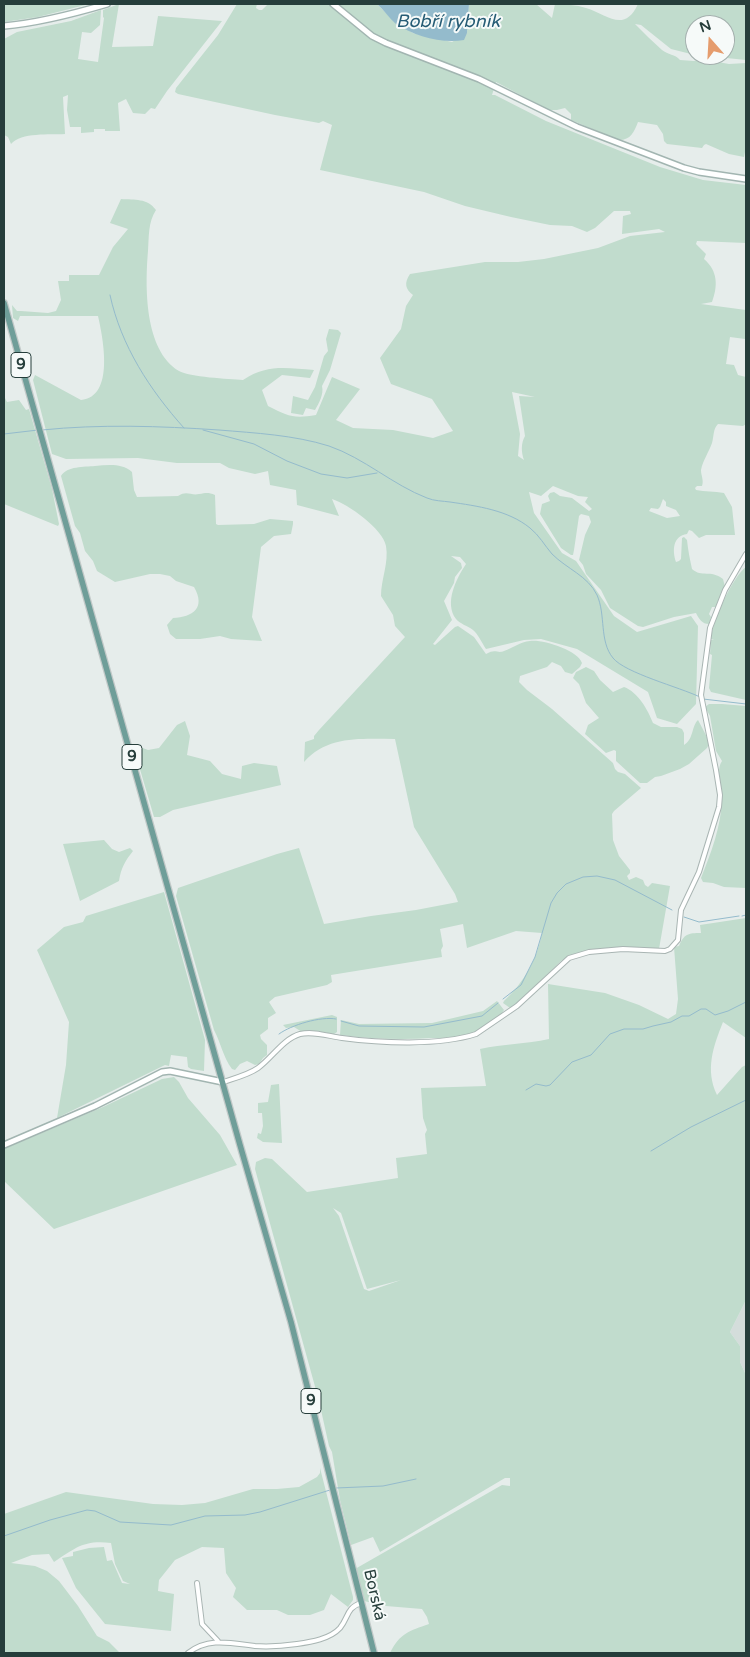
<!DOCTYPE html>
<meta charset="utf-8">
<style>
body{margin:0}
#map{position:relative;width:750px;height:1657px;overflow:hidden;background:#e6edeb;font-family:"Varela Round",sans-serif}
canvas{display:block}
.frame{position:absolute;inset:0;border:5px solid #263e3b;pointer-events:none}
.north{position:absolute;left:685px;top:15px;width:50px;height:50px;box-sizing:border-box;background:#f6faf9;border:1px solid #a3afad;border-radius:50%;rotate:341deg;font-size:14px;font-weight:700;line-height:20px;text-align:center;color:#263e3b}
.north::after{content:'';display:block;margin:auto;width:18px;height:22px;background:#e59c6d;clip-path:polygon(50% 0,100% 100%,50% 72%,0 100%)}
</style>
<div id="map">
<canvas width="750" height="1657"></canvas>
<div class="frame"></div>
<div class="north">N</div>
</div>
<script>
const ctx = document.querySelector('canvas').getContext('2d');
ctx.lineJoin = 'round';
function paint(path, color) { ctx.fillStyle = color; ctx.fill(path, 'evenodd'); }
function stroke(path, color, width, dash) { ctx.strokeStyle = color; ctx.lineWidth = width; ctx.lineCap = dash ? 'butt' : 'round'; ctx.setLineDash(dash || []); ctx.stroke(path); }
function drawText(font, color, halo, rows, align = 'center') {
  ctx.font = font + ' "Varela Round",sans-serif'; ctx.lineWidth = 4; ctx.setLineDash([]); ctx.textBaseline = 'middle'; ctx.strokeStyle = halo; ctx.fillStyle = color; for (const [text, x, y, turn = 0] of rows) {
    ctx.save(); ctx.translate(x, y); ctx.rotate((+turn || 0) * Math.PI / 180); ctx.textAlign = isNaN(turn) ? turn : align; if (halo) ctx.strokeText(text, 0, 0); ctx.fillText(text, 0, 0); ctx.restore();
  }
}
paint(new Path2D(`
 M746 1300V1375L740 1362V1346L730 1332Z`), '#d4dddb');
paint(new Path2D(`
 M4 4H89L38 17 4 22Z
 M119 4 112 47 153 46 158 16 222 21 167 91 155 109 151 108 145 114 133 113 126 99 118 103 120 131H105V129H94V132L81 133V127H70L67 110 68 95 63 97 65 134C50 135 21 132 11 144L8 137 4 135V39L17 32 71 21 101 10 100 25 91 33 82 32 78 59 98 62 104 18 103 17V10Z
 M237 4H257L256 8 259 10H262L268 4H377L397 24 413 33 452 42 467 33 469 4H536L552 18 555 4C566 4 576 5 586 8 607 14 624 34 638 4H746V60L697 55H725V25H695V55L671 49 641 25 635 24C644 33 653 42 662 50 668 55 675 54 680 60L694 61 701 59 729 64 746 63V147L744 157 729 154 706 144 704 145 702 148 667 144 664 141 663 134 657 125 638 122C634 132 631 140 619 140L571 120V114L565 108 557 110H549L496 82 492 95H495L546 121 660 167 703 180 746 185V243L697 241 696 244 706 254 704 259C718 271 718 286 712 302L701 304 746 310 745 339 730 337 726 364 734 365 738 375 746 377V424L743 426 718 424C713 429 714 436 712 443 709 452 703 460 701 470 701 476 704 480 702 486H697L695 488 696 490C705 492 714 491 724 493L732 507 735 535H706L699 538 692 531 689 530 687 534C673 536 672 550 676 562L679 561 681 559 682 538 684 537 687 540C688 550 690 560 692 569 702 578 710 569 723 579L725 587 716 607H712L709 614 711 617 709 624C702 624 699 619 696 613L674 617 643 627 638 626 610 608 601 590 586 574 583 565 579 560 585 535 591 522 589 516 581 514 579 516 574 550 573 555H571L561 548 540 514 542 504 550 501 548 496 550 493 554 492 560 496 572 498 589 511 592 509 585 502 588 497 578 496 553 486 541 496 529 492 534 513 562 553 576 561 614 616 637 632 691 616 698 626 696 704 677 724 657 718 648 692 577 649 541 639 524 640 486 649C482 643 478 634 473 630 468 626 460 624 456 619 444 603 456 579 466 564L460 557 451 556 461 563 462 568 455 577 454 583 444 601 452 620 433 644 435 645 455 627 458 626 474 637 486 654C496 648 497 654 504 651 513 648 520 642 530 641 542 639 578 650 582 663L580 667 572 674 565 672 561 666 552 662 547 667 520 676 519 682 527 690 552 709 613 763 615 769 618 772 625 774 641 788 614 811 612 814 613 840 619 856 630 870V873L627 876 629 880 636 877 643 880 645 885 648 887 652 883 670 886 659 949C630 947 586 944 561 961L515 1006 510 1008 503 1003 504 1001C524 982 537 960 542 933L516 931 467 948 463 924 440 929 443 946 441 950 442 957 331 975 332 982 327 985 275 997 269 1002 276 1013 268 1018V1029L260 1035 261 1039 267 1045V1055L263 1058 259 1064 255 1065 247 1061 240 1064 235 1070 232 1069C223 1057 221 1043 214 1030L176 896 178 888 277 854 299 848 324 924 371 916 416 910 458 902 455 894 414 827 395 739C362 739 328 735 304 762L305 742 314 739V736L319 730 405 637 395 626 393 615 381 596C381 579 389 563 386 546 383 529 348 504 332 499L339 516 297 505 296 490 270 485 268 471 255 474 229 468 220 463H177L138 458 66 459 52 454 33 380 35 375 81 400C115 397 103 338 98 316H20L18 321 13 318 12 305 17 311H21L48 313 56 311 61 300 58 281H69V275H99L113 247 128 229 110 223 121 199C135 200 147 198 156 210 148 222 149 237 148 251 145 286 144 350 179 371 189 377 229 379 243 380 267 364 286 368 314 370L310 378 282 375 262 390 268 406C288 416 293 419 316 415L332 377 360 389 336 420 353 428 393 430 433 438 453 431 432 399 391 384 380 358 401 329 406 306 413 295C405 289 404 283 410 274L485 262H518L544 259 598 248 630 236 665 232 659 229 622 234 623 216 631 214 630 211H614L595 228 587 232 572 226 550 225 511 217 465 206 424 192 320 170 332 125 323 121 319 123 275 115 178 94 175 92 176 88 218 35ZM512 392 535 397 519 396 525 436C521 443 521 452 524 460L518 456 520 434ZM663 499 666 502V506L676 510 680 516 667 518 649 511 651 508 658 509 660 507Z
 M329 329 338 330 341 333 330 370 322 386C324 394 319 403 315 410L306 408 303 415 291 413 293 396 308 400 315 387 324 356 328 351 326 339Z
 M4 396 7 402 19 400 26 410 29 409 52 489 59 524 58 526 4 504Z
 M95 466C108 465 122 463 132 472L134 490 137 497 178 496C187 490 191 496 199 494 206 493 208 492 215 495L216 524 218 525 254 524 270 519 293 521V524L291 534 274 536 261 547 252 617 262 641 231 639 220 636 200 639H176L170 634 167 625 173 618C193 617 206 608 194 587L176 581 170 576 160 574H150L115 582 97 571 93 561 85 551 80 533 75 526 61 476C67 466 84 467 95 466Z
 M746 567V700L711 692 709 688 712 655 710 654 711 640H714L711 639C712 622 733 576 746 567Z
 M586 667 594 671 600 680 613 692 624 687C638 692 648 710 653 723L661 727H677L682 729 684 733V745C694 739 691 727 698 720L708 739 709 744 707 748 689 764 680 769 661 776 655 777 647 783H640L616 761V751L614 750 606 753 585 734 588 725 599 718 586 703 579 684 573 678 576 672Z
 M709 704H722L746 706V888L724 887 713 883 703 882 701 878C711 853 721 827 722 799 723 788 715 771 722 761L716 751 710 716 705 707Z
 M185 721 190 736 187 755 210 761 222 774 241 779 242 766 254 763 277 766 281 785 173 810 160 817H154L134 749 140 747 148 750 159 748 177 725Z
 M104 840 112 849 119 852 130 848 133 851C125 861 121 868 119 881L80 901 63 844Z
 M164 892 205 1040 204 1071 191 1069 188 1067 187 1057 171 1055 169 1066 165 1065 57 1118 66 1065 69 1022 37 950 64 927 83 922 86 916Z
 M746 918V1038L723 1022C713 1047 705 1070 717 1095L742 1067 746 1065V1300L730 1332 740 1346V1362L746 1375V1653H390C400 1633 409 1631 429 1624L427 1617 422 1609 386 1606 364 1601 355 1569 502 1485 510 1486V1478H505L380 1552 373 1537 351 1545 340 1500 332 1452 329 1446 319 1401 258 1180 255 1169 256 1162 265 1158 272 1159 307 1192 398 1178 396 1158 427 1154 425 1134 427 1130 423 1118 421 1088 486 1086 480 1049C503 1044 526 1044 549 1039L548 984 605 993 639 1005 668 1019 676 1014 678 999 674 947 679 946C684 934 688 933 701 933L700 925ZM333 1208 341 1213 367 1289 401 1280 369 1291 364 1289 339 1216Z
 M497 1001 504 1010 502 1013C495 1021 481 1031 470 1034 459 1038 444 1038 432 1038 401 1040 371 1039 340 1035L341 1020 359 1024 432 1023 483 1011Z
 M332 1015 337 1017V1032L334 1034 315 1031 302 1032 294 1027 286 1028 283 1025Z
 M174 1077 179 1082 188 1098 220 1135 237 1165 54 1229 4 1181V1149L103 1107 162 1079Z
 M279 1084 282 1143 263 1142 257 1138 258 1133 261 1134 263 1126 262 1113H258V1103L268 1102 271 1085Z
 M320 1468 353 1597V1600L348 1607 331 1594 324 1610 310 1615H288L277 1610H247L233 1597 236 1588 226 1573 224 1548 202 1547 175 1560 159 1580 158 1591 174 1594 171 1631 105 1624 76 1588 62 1558 73 1556V1552L89 1548 104 1547 107 1561 112 1560 122 1583 130 1584 123 1581 115 1564 111 1543C83 1540 76 1548 54 1562L49 1554 32 1555 11 1563 35 1566 47 1571 59 1581 78 1606 97 1636 109 1642 120 1653H4V1514L66 1492 153 1504 182 1505 205 1503 253 1489H277L299 1487 317 1477 320 1473Z`), '#c1dccd');
paint(new Path2D(`
 M377 4H469L467 33 464 40C442 44 414 36 396 24 389 18 384 10 377 4Z`), '#94bbcc');
stroke(new Path2D(`
 M110 295C121 346 150 390 184 428
 M42 430C100 424 160 426 219 430 255 433 294 435 329 446 364 458 393 485 427 498 434 501 443 501 450 502 477 506 508 510 530 528 539 535 545 546 552 554 567 569 588 576 597 595 606 615 599 641 613 658 625 673 679 687 700 697
 M203 430 254 444 287 461 321 474 347 478 377 473
 M4 434 38 430
 M703 699 746 704
 M742 916 746 915
 M684 917 699 922 739 916
 M503 999 521 985 535 957 551 903 557 893 566 884 583 877 597 876 615 880 672 910
 M341 1021 359 1026 424 1027 482 1016 498 1003
 M279 1034C291 1025 321 1016 336 1019
 M526 1090 536 1084 546 1086 550 1085 572 1062 591 1055 610 1034 624 1029H643L653 1026 671 1022 682 1016H689L701 1009H706L715 1015 728 1011 746 1002
 M651 1151 691 1127 746 1100
 M336 1488 383 1486 416 1479
 M4 1536 50 1520 87 1510 95 1511 120 1522 171 1525 205 1516 245 1515 260 1512 330 1490`), '#94bbcc', 1);
const street = new Path2D(`
 M223 1082C235 1078 248 1075 258 1068 272 1058 283 1039 300 1034 314 1031 328 1036 342 1038 380 1043 439 1046 476 1034L517 1006 569 958 589 952 623 949 665 951 670 949 678 940 681 910 699 872 719 807 720 795 716 770 701 695 710 628 725 590 746 554
 M197 1583 202 1624 218 1641
 M188 1653C209 1637 230 1643 255 1646 269 1647 283 1646 297 1644 311 1642 330 1639 340 1628 349 1617 346 1608 361 1603`);
const secondary = new Path2D(`
 M333 4 372 36 386 43 479 79 577 127 684 168 699 172 746 179
 M4 26C39 23 73 14 107 4
 M4 1145 95 1106 162 1072 170 1071 223 1082`);
const primary = new Path2D(`
 M4 303 240 1145 291 1322 374 1653`);
stroke(street, '#a9b5b3', 6);
stroke(secondary, '#a2b5b1', 8);
stroke(primary, '#c2c9c8', 8);
stroke(street, '#fff', 4);
stroke(secondary, '#fff', 5);
stroke(primary, '#6f9e99', 5.5);
for (const [x, y, w] of [
 [21,365,20],
 [132,757,20],
 [311,1401,20]
]) { const box = new Path2D(); box.roundRect(x - w / 2, y - 12.5, w, 25, 4); ctx.fillStyle = '#f6faf9'; ctx.fill(box); stroke(box, '#263e3b', 1); }
drawText('bold 15px', '#263e3b', null, [
 ["9",21,365],
 ["9",132,757],
 ["9",311,1401]
]);
drawText('16px', '#263e3b', '#f6faf9', [
 ["Borská",374,1595,77]
]);
drawText('italic 18px', '#265c75', '#f6faf9', [
 ["Bobří rybník",448,22]
]);
</script>
